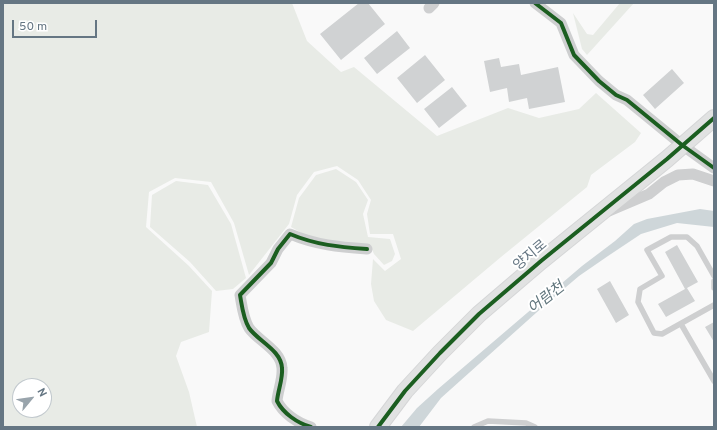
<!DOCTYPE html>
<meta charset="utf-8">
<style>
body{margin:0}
#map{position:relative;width:717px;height:430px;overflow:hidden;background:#f9f9f9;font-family:Overpass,sans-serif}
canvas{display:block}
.frame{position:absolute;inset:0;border:4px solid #657683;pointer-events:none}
.north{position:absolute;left:12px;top:378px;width:40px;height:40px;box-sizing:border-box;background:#fff;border:1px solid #c1c8cd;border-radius:50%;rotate:61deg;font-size:11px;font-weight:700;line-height:16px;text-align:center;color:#657683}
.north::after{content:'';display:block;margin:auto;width:14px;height:18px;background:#99a4ac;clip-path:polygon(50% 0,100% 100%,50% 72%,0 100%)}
.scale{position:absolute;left:12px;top:20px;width:85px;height:18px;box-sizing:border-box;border:2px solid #657683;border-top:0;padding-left:5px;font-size:12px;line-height:14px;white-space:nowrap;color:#657683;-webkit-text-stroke:3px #fff;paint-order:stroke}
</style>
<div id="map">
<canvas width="717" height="430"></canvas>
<div class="frame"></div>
<div class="north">N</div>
<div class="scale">50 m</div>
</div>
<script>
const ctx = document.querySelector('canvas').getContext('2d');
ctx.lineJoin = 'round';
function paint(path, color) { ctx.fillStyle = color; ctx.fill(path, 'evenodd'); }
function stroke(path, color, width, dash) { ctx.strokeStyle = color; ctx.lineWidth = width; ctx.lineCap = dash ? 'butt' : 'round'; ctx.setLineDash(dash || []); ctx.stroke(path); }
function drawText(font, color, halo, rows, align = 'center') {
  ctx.font = font + ' Overpass,"Noto Sans KR",sans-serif'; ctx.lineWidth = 4; ctx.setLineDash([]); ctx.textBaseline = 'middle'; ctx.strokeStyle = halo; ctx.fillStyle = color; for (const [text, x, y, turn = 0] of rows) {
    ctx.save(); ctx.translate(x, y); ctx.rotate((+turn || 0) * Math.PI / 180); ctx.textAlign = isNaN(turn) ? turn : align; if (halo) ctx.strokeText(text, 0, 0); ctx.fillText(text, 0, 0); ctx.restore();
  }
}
paint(new Path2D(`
 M3 3H292L307 41 341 72 354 67 437 136 508 108 539 118 579 109 596 93 641 133 635 142 591 175 587 187 501 257 413 331 386 320 374 301 371 284 373 259 385 271 401 259 393 234H370L367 214 371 200 358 180 337 166 314 172 297 195 289 224 249 275 234 223 211 182 175 178 149 192 146 227 189 266 212 291 209 332 181 342 176 356 189 392 197 427H3ZM20 386H44V410H20Z
 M620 3H634L587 55 582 49 573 13 587 34 593 35Z
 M336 169 356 182 368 200 363 214 368 237 390 239 395 254 392 261 384 265 374 254 370 245 330 241 307 236 291 227 299 198 316 175Z
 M176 181 208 185 231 224 246 278 233 289 216 291 190 262 150 227 152 195Z`), '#e8ebe6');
paint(new Path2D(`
 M700 209 714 211V227L677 223 641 234 608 256 579 276 546 304 441 398 419 427H401L417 408 438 389 582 266 615 241 634 224 647 219Z`), '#ced6d9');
paint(new Path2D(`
 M359 3H368L385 24 341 60 320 34Z
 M397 31 410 48 377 74 364 58Z
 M425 55 445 80 417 103 397 78Z
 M499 58 501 67 519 64 521 75 558 67 565 102 529 109 527 98 509 102 507 88 490 92 484 61Z
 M672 69 684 83 655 109 643 95Z
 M452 87 467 106 439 128 424 109Z
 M677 245 698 282 687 288 695 301 666 317 658 304 685 289 665 252Z
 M610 281 629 315 616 323 597 289Z
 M714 322V342L705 327Z`), '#d0d2d3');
const secondary = new Path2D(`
 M378 427 405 391 440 353 479 314 541 261 667 159 714 118`);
stroke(secondary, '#d5d6d7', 18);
stroke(new Path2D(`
 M714 276 697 246 687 237H671L647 250 662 276 640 289 638 302 654 333 662 334 714 305
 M714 281V288
 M681 324 714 381
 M474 427 488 421 526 423 535 427`), '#cecfd0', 5.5);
stroke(new Path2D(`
 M535 3 561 23 574 55 599 81 616 95 627 100 682 145 714 168
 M429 8 434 3
 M609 211 649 194 664 182 678 175 693 174 714 181
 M311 427C297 423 283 413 277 401 278 390 283 379 282 368 281 350 258 341 249 328 243 318 242 306 240 295L271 263 278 249 290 234C316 245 339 247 367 249`), '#cecfd0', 11);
stroke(secondary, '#e1e2e2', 16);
stroke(new Path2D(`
 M535 3 561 23 574 55 599 81 616 95 627 100 682 145 714 168
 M311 427C297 423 283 413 277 401 278 390 283 379 282 368 281 350 258 341 249 328 243 318 242 306 240 295L271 263 278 249 290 234C316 245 339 247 367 249
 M378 427 405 391 440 353 479 314 541 261 667 159 714 118`), '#1b5e20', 4);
drawText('14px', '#657683', '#fff', [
 ["양지로",531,256,-40]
]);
drawText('italic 15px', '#60757c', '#fff', [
 ["어람천",547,299,-38]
]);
</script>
